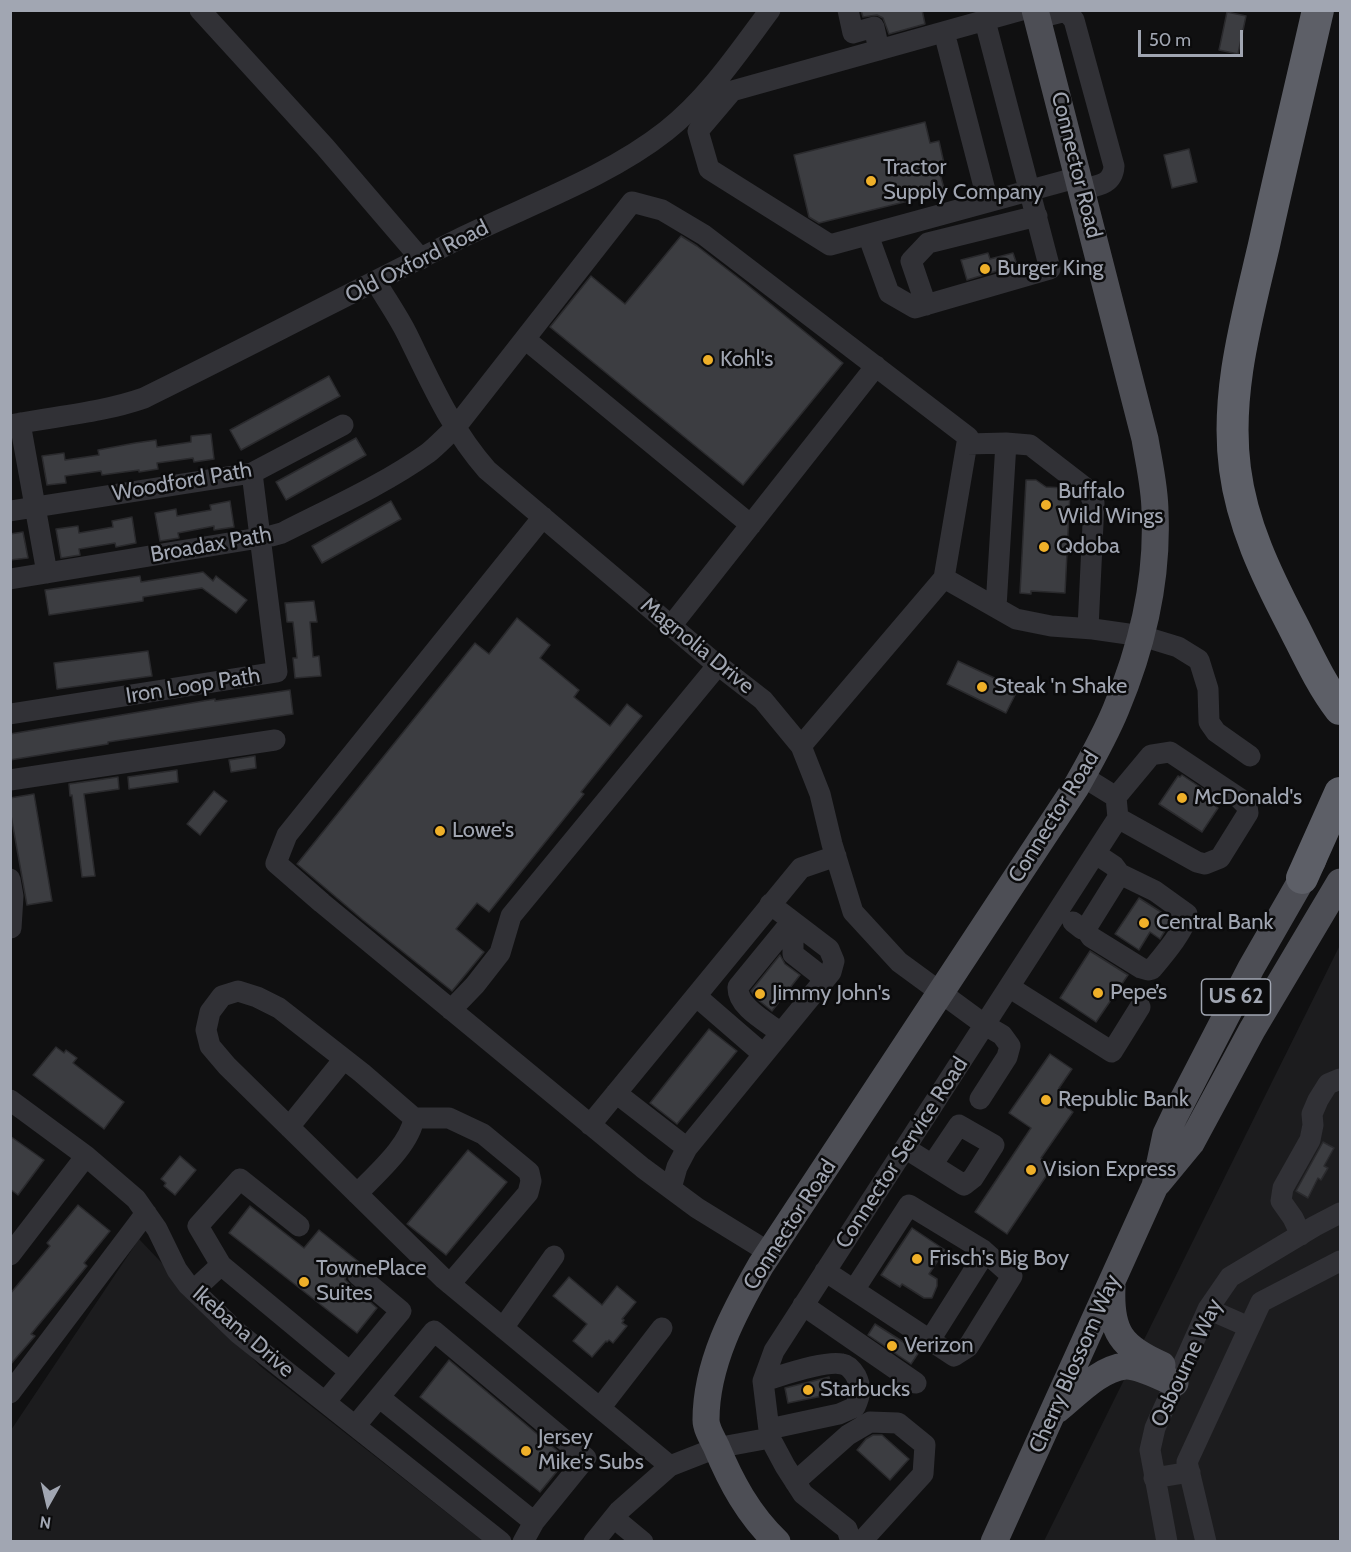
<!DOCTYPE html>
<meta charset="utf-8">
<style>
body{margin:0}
#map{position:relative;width:1351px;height:1552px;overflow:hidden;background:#101011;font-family:Cabin,sans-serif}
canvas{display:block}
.frame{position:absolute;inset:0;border:12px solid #a1a6b2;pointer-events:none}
.north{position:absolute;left:18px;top:1474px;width:60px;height:60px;-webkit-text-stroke:4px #0b0b0c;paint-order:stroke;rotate:188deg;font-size:16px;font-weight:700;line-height:24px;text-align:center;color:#a1a6b2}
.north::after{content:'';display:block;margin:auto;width:21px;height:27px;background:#a1a6b2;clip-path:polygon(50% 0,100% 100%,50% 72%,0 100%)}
.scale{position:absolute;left:1138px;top:30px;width:105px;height:27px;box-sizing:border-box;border:3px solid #a1a6b2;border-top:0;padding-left:8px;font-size:18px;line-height:21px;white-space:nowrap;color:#a1a6b2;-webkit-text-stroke:4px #0b0b0c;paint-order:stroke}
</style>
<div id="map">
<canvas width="1351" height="1552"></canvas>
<div class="frame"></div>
<div class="north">N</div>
<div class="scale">50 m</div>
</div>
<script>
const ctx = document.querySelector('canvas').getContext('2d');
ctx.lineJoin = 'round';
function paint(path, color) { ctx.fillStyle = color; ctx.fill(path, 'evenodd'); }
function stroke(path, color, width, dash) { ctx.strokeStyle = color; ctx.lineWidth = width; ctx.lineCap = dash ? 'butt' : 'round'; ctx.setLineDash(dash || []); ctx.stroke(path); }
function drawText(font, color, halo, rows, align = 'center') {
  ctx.font = font + ' Cabin,sans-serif'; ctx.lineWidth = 5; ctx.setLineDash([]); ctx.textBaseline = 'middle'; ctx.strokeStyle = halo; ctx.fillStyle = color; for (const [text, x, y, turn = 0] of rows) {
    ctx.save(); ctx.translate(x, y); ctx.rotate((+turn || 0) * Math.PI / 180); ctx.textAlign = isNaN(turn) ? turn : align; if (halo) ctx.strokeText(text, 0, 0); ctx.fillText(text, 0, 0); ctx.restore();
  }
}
paint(new Path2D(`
 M1340 945V1541H1044Z
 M139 1239 260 1366 483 1541 11 1542V1430Z`), '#1c1c1e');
const building = new Path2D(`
 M861 10H922L925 24 889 34 883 18 877 15 863 17Z
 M1227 12 1246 16 1238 54 1219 50Z
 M925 122 930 143 939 141 945 168 939 170 945 192 819 223 809 217 794 155Z
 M1189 149 1197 182 1172 188 1164 155Z
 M681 236 697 246 745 283 843 363 743 485 550 327 591 276 625 304Z
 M988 253 990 259 1013 253 1017 265 967 280 961 260Z
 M329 376 340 396 241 450 230 430Z
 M211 434 214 459 194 462 193 458 157 463 158 469 139 472V470L102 475 101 471 65 476 66 483 47 485 42 456 64 453 65 460 99 455 98 450 135 443 156 440 157 447 191 442V436Z
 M356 438 366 455 286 500 276 482Z
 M1026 480H1036L1046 487 1065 488 1070 492 1065 593 1031 591V594L1020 593Z
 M230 501 234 527 214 530V526L178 533 179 538 160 541 155 513 176 509 177 516 211 510 210 505Z
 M391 501 401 519 322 563 312 546Z
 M132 517 136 543 116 547 115 543 79 549 80 555 61 558 56 529 78 526 79 533 113 527 112 521Z
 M23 532 28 558 10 560V534Z
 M203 572 213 581 216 576 247 600 236 613 202 588 143 597V601L49 615 45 590 140 576 141 582Z
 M314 601 317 622H310L313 657 319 656 321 676 295 678 293 658H297L293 622H287L285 603Z
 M517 618 550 645 540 658 579 690 574 697 610 726 627 704 642 716 581 792 584 794 489 912 477 903 456 929 484 952 452 991 363 920 297 864 475 643 489 654Z
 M148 651 152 676 57 689 54 663Z
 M958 661 1018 689 1006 713 947 684Z
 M290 690 293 714 108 742V744L10 760V734L215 699V701Z
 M255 756 256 768 231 772 229 760Z
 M177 770 178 782 129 789 128 777Z
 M1182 775 1218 799 1214 805 1218 808 1202 832 1159 804 1178 776 1180 777Z
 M118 777 119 789 84 794 95 876 82 877 72 795 70 796 69 784Z
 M214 791 227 801 200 835 187 824Z
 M34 794 52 901 27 905 10 810V798Z
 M1139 898 1172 919 1160 939 1150 932 1139 950 1115 934Z
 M1090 951 1128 975 1096 1022 1060 998Z
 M780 955 785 964 800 975 772 1011 757 999 751 991Z
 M709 1029 737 1051 677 1124 650 1103Z
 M56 1047 64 1053 66 1050 77 1058 73 1063 124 1102 104 1129 33 1075Z
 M1050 1054 1072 1069 1059 1088 1069 1095 1063 1104 1073 1112 1041 1158 1053 1166 1007 1234 975 1212 1031 1128 1009 1113Z
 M10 1136 44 1160 18 1195 10 1189Z
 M1323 1142 1334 1148 1324 1166 1328 1168 1321 1180 1318 1178 1308 1198 1296 1191Z
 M468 1150 507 1182 446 1255 407 1224Z
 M180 1156 196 1170 175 1195 164 1186 166 1183 161 1179Z
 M78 1205 110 1231 84 1263 87 1266 31 1334 35 1336 10 1365V1294L50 1246 47 1243Z
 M250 1206 304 1248 319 1230 359 1262 348 1267 345 1280 377 1308 357 1333 229 1233Z
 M912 1228 945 1250 929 1274 937 1279V1286L932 1298H924L902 1284 900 1287 881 1275Z
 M569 1277 602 1305 617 1286 636 1302 622 1319 624 1320 622 1323 627 1326 613 1343 609 1340 607 1342 606 1341 592 1357 573 1341 587 1324 553 1296Z
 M875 1324 919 1352 911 1364 868 1335Z
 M449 1360 567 1459 540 1492 420 1397Z
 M829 1377 832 1394 788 1403 785 1388Z
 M873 1435H882L909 1459 890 1480 857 1450 866 1439Z`);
paint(building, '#3c3d41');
stroke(building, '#2a2a2d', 1.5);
stroke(new Path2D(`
 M200 10 325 147 421 259
 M848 10 853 33 874 27 879 50
 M1022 10 732 91 698 131 709 169 830 245 1079 177
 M1038 18 1066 11 1074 20 1114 166C1113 185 1097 186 1082 189
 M944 32 988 202
 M868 235 889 293 915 308 1050 269 985 21
 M376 282C386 299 398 316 407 334 431 383 451 429 487 470L709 658 763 700 801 746 820 794 832 844 853 912 899 962 985 1025 1002 1035 1010 1046 1007 1057 980 1099
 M926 305 911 261 928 243 1037 216
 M525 339 751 525
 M20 423 47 573
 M10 425C56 416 101 413 144 398 252 345 358 289 465 236 531 204 609 176 666 131 708 98 738 53 770 10
 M967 444 1006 443 1030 445 1087 489 1094 503 1088 628
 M10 511 252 473 343 425
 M543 517 287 835 276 863 322 903 643 1168 697 1208 770 1253
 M944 578 1016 619 1051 626 1093 629 1142 636 1178 647 1199 660 1208 689 1209 722 1216 732 1250 756
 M10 579 271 536 282 533C331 508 383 485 428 453 437 446 446 436 455 428L632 202 662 210 704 235 968 437 944 578 801 746
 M996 607 1006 443
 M671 626 876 366
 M10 714 277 672 252 473
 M10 780 275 740
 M1116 797 1151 755 1170 752 1239 798 1247 806 1248 813 1220 858 1205 864 1197 862 1118 818
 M10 879 13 896 11 928
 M1073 922 1082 929 1087 927 1120 874 1114 866 1096 854
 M797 925 793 939V954L825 979
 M1085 928 1091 937 1141 968 1148 970 1152 969C1162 957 1187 928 1187 914L1155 891 1120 874
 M1009 987 1112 1052 1140 1007
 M696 996 763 1054
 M451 1010 475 985 500 953 511 916 718 665
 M781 1033C767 1022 737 1007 738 987L792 921
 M616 1093 687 1148
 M10 1100 86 1156 136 1199 157 1229 177 1270 188 1285 238 1333 501 1542
 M414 1118H449L483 1134 529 1172 531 1181 528 1193 450 1284
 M590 1125 801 868 836 856
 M289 1127 344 1059
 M905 1148 964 1185 973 1178 994 1145 959 1125 932 1165
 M671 1188 677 1167 687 1148 831 972 834 961 829 949 770 904
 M357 1194C376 1174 410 1145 414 1118L362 1073 279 1008 257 997 238 991 222 996 210 1012 206 1030 210 1046 227 1066 444 1279 670 1466
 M299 1226 240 1179 198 1226 221 1265 350 1372
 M1301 1235 1293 1218 1281 1201 1283 1188 1310 1140 1313 1125 1312 1114 1318 1100 1328 1084 1340 1079
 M10 1255 86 1156
 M825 1271 954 1356 968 1347 1012 1276 983 1250 909 1205 854 1290
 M194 1290 221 1265
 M803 1305 916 1383
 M1208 1309 1249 1327
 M503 1328 554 1256
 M930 1340 985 1253
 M763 1381C781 1376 825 1360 842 1364 849 1365 853 1371 856 1376 862 1388 860 1396 855 1407L839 1414 769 1429
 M10 1393 146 1213
 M379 1397 534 1522
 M326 1401 401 1311 358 1275
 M600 1408 662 1328
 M356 1425 434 1331 586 1458 534 1522 523 1542
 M1154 1478 1190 1472
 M795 1482 848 1435 870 1422 898 1423 925 1445 923 1474 861 1542
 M614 1518 643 1542
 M594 1542 619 1511 670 1466 716 1448 770 1438
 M851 1542 847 1529 803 1494 785 1466 770 1438 763 1381 774 1351 1118 818 1116 797 1082 776
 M1167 1542 1150 1450 1155 1428 1208 1309 1230 1277 1315 1226 1340 1213
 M1206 1542 1187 1462 1261 1302 1340 1261`), '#313136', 21);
stroke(new Path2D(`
 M1158 1183 1191 1143 1252 1030 1340 882
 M1112 1287C1110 1332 1121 1347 1162 1365
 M1057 1410C1077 1394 1099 1369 1125 1366 1139 1365 1162 1378 1175 1383
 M777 1542C748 1514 731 1482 716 1446 712 1438 706 1428 706 1420 706 1364 734 1312 761 1265L1076 787C1090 762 1105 736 1116 709 1142 647 1158 580 1155 512 1155 488 1149 463 1145 439L1035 10
 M994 1542 1155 1186 1166 1134 1175 1115 1251 968 1313 860`), '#4d4e55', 27);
stroke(new Path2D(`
 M1318 10C1300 89 1281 167 1264 245 1247 318 1225 394 1235 469 1242 524 1266 574 1291 622 1306 651 1320 683 1340 709
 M1302 878 1340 793`), '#5d5f67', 32);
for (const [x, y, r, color] of [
 [871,181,6,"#efb029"],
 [985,269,6,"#efb029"],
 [708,360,6,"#efb029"],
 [1046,505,6,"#efb029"],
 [1044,547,6,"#efb029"],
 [982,687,6,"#efb029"],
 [1182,798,6,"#efb029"],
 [440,831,6,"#efb029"],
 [1144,923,6,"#efb029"],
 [1098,993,6,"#efb029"],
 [760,994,6,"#efb029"],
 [1046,1100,6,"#efb029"],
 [1031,1170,6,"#efb029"],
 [917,1259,6,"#efb029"],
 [304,1282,6,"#efb029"],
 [892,1346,6,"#efb029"],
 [808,1390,6,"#efb029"],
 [526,1451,6,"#efb029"]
]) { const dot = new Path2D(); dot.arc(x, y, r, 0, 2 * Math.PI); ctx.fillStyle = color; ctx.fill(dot); stroke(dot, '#0b0b0c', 2); }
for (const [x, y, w] of [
 [1236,997,69]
]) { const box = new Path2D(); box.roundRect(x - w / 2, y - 18, w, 36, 4.5); ctx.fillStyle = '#0b0b0c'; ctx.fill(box); stroke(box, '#a1a6b2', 1.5); }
drawText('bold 21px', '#a1a6b2', null, [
 ["US 62",1236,997]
]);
drawText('22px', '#a1a6b2', '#0b0b0c', [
 ["Connector Road",1076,165,76],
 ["Old Oxford Road",417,262,-27],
 ["Woodford Path",182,482,-10],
 ["Broadax Path",211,545,-10],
 ["Magnolia Drive",697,646,39],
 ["Iron Loop Path",193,686,-9],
 ["Connector Road",1054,817,-58],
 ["Connector Service Road",902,1153,-57],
 ["Connector Road",790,1225,-57],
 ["Ikebana Drive",243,1332,41],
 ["Osbourne Way",1187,1363,-65],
 ["Cherry Blossom Way",1075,1364,-66]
]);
drawText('22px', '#a1a6b2', '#0b0b0c', [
 ["Tractor",883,168],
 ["Supply Company",883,193],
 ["Burger King",997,269],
 ["Kohl's",720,360],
 ["Buffalo",1058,492],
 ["Wild Wings",1058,517],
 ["Qdoba",1056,547],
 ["Steak 'n Shake",994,687],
 ["McDonald's",1194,798],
 ["Lowe's",452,831],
 ["Central Bank",1156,923],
 ["Pepe’s",1110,993],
 ["Jimmy John's",772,994],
 ["Republic Bank",1058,1100],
 ["Vision Express",1043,1170],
 ["Frisch's Big Boy",929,1259],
 ["TownePlace",316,1269],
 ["Suites",316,1294],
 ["Verizon",904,1346],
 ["Starbucks",820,1390],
 ["Jersey",538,1438],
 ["Mike's Subs",538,1463]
], 'left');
</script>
